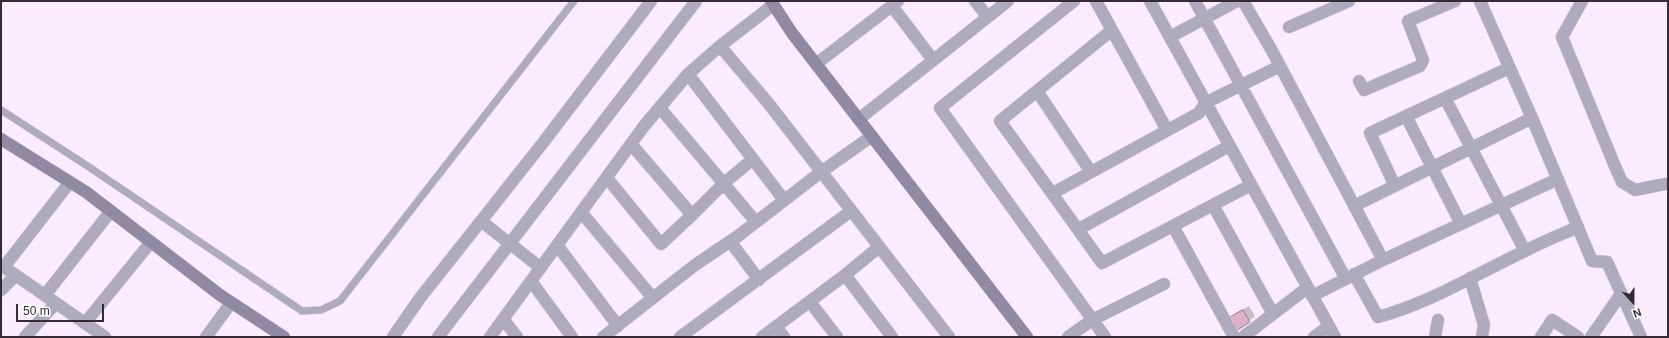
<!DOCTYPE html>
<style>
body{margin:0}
#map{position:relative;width:1669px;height:338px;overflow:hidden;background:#faecfc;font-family:Arial,sans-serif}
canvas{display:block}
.frame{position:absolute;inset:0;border:2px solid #342b35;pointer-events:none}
.north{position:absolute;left:1613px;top:282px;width:40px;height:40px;-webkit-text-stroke:3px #fefffe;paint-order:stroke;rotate:159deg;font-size:11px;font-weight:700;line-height:16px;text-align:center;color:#342b35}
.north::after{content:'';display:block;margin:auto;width:14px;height:18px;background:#342b35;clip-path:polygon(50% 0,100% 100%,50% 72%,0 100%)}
.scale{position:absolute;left:16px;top:304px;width:88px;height:18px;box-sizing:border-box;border:2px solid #342b35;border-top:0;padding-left:5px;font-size:12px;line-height:14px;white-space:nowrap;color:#342b35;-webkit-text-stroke:3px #fefffe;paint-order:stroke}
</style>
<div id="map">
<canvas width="1669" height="338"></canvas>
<div class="frame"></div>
<div class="north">N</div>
<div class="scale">50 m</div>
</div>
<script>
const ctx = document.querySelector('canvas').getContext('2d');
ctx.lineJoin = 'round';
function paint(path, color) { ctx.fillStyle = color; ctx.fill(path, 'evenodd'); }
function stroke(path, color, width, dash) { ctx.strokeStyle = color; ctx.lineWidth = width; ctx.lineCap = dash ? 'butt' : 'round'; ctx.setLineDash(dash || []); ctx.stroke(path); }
paint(new Path2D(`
 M1249 306 1255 316 1249 321 1230 318 1236 313Z`), '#0003');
const building = new Path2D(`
 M1243 310 1250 322 1236 331 1229 318Z`);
paint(building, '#deb0c5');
stroke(building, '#9a7b89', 1);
const lane = new Path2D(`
 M1 110 86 165 302 311 321 310 340 301 574 1`);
const street = new Path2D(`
 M975 1 988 17
 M1074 1 940 108 1105 337
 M1096 1 1167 130
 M1150 1 1335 337
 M1195 1 1346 279
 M1243 1 1271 49 1383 260
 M1480 1 1532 118 1592 261 1607 262 1641 337
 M1582 1 1562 37 1614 164 1622 182 1635 190 1665 184
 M892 6 933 60
 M1289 27 1349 1
 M1112 30 1000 121 1102 263 1251 185
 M1170 37 1237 1
 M720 46 769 104 949 337
 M816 64 898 1
 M688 74 784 200
 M1359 81 1364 90 1420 66 1423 60 1408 21 1455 1
 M1037 91 1091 172
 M1445 98 1525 251
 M660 108 756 222
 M1406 116 1461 224
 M859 119 1008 1
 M607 178 661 244 692 215 631 144
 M1395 186 1370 133 1509 68
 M1053 193 1199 113 1205 103 1280 66
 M1213 205 1273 314
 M1354 206 1532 118
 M581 212 653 298
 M692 215 724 183 753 159
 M481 221 541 268
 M1173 226 1234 337
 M1079 229 1229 146
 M730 241 759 280
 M557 245 618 326
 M1 265 105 337
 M4 267 70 182
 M1354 274 1378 317C1430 303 1476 274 1525 251 1542 242 1560 235 1578 227
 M845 275 892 337
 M1470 278 1484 325 1482 337
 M531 281 572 337
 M1 290 16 275
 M45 295 111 211
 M1312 296 1383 260 1558 179
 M810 302 837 337
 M503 319 517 337
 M85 323 151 242
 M776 327 784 337
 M25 337 56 303
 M206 337 231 303
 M393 337 420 298 542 144 651 1
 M438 337 696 1
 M490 337 644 126 688 74 720 46 773 5
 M603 337 695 265 738 236 821 172 872 136
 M680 337 851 211
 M762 337 845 275 879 247
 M1068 337 1092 320 1164 284
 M1243 337 1307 288
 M1314 337 1329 326
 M1435 337 1438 320
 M1541 337 1552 320 1578 337
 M1591 337 1621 294`);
const secondary = new Path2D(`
 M771 1 792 33 1027 337
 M1 139 86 192 220 295 284 337`);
stroke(lane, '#d6c9d8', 8);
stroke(street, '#d6c9d8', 13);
stroke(secondary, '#d6c9d8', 13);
stroke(lane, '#afabbe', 7);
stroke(street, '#afabbe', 12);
stroke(secondary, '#8f89a4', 12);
</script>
